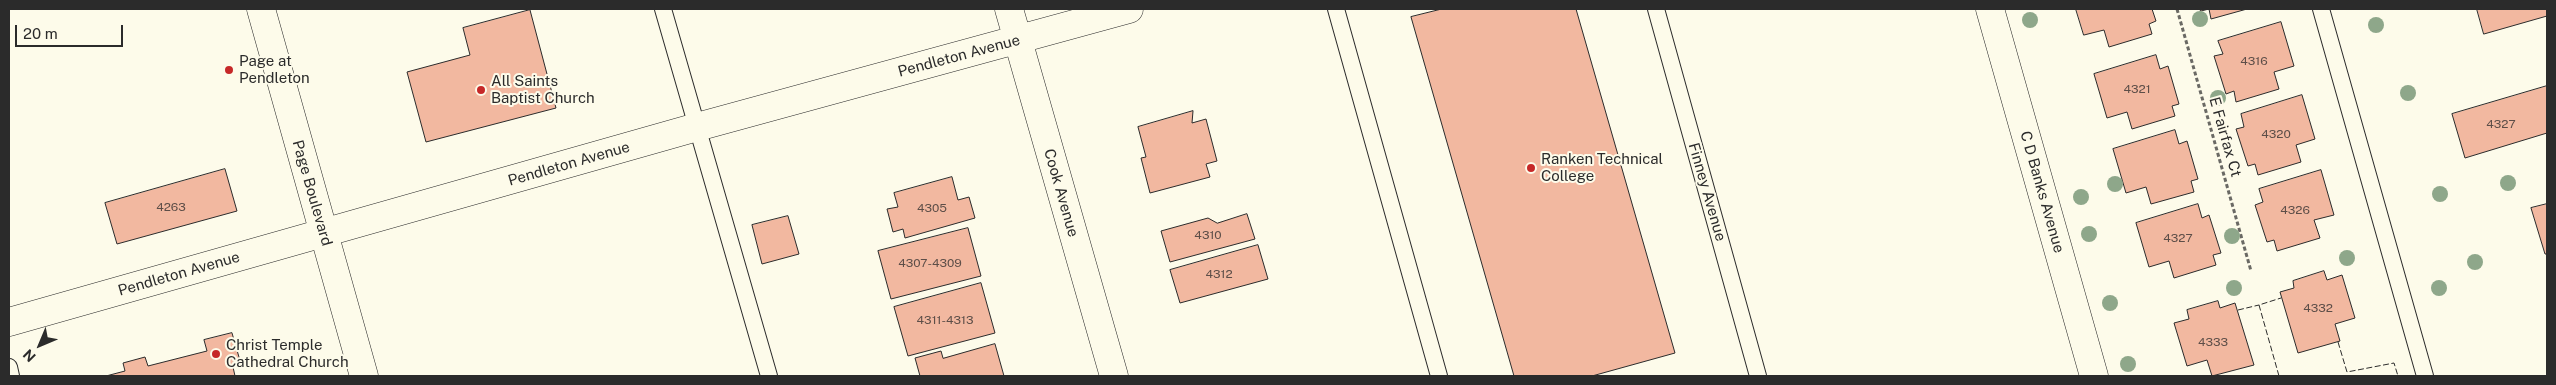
<!DOCTYPE html>
<style>
body{margin:0}
#map{position:relative;width:2556px;height:385px;overflow:hidden;background:#fdfbea;font-family:"Public Sans",sans-serif}
canvas{display:block}
.frame{position:absolute;inset:0;border:10px solid #2b2b2b;pointer-events:none}
.north{position:absolute;left:15px;top:320px;width:50px;height:50px;-webkit-text-stroke:4px #fdfbea;paint-order:stroke;rotate:225deg;font-size:14px;font-weight:700;line-height:20px;text-align:center;color:#2b2b2b}
.north::after{content:'';display:block;margin:auto;width:18px;height:22px;background:#2b2b2b;clip-path:polygon(50% 0,100% 100%,50% 72%,0 100%)}
.scale{position:absolute;left:15px;top:25px;width:108px;height:22px;box-sizing:border-box;border:2px solid #2b2b2b;border-top:0;padding-left:6px;font-size:15px;line-height:18px;white-space:nowrap;color:#2b2b2b;-webkit-text-stroke:4px #fdfbea;paint-order:stroke}
</style>
<div id="map">
<canvas width="2556" height="385"></canvas>
<div class="frame"></div>
<div class="north">N</div>
<div class="scale">20 m</div>
</div>
<script>
const ctx = document.querySelector('canvas').getContext('2d');
ctx.lineJoin = 'round';
function paint(path, color) { ctx.fillStyle = color; ctx.fill(path, 'evenodd'); }
function stroke(path, color, width, dash) { ctx.strokeStyle = color; ctx.lineWidth = width; ctx.lineCap = dash ? 'butt' : 'round'; ctx.setLineDash(dash || []); ctx.stroke(path); }
function drawText(font, color, halo, rows, align = 'center') {
  ctx.font = font + ' "Public Sans",sans-serif'; ctx.lineWidth = 4; ctx.setLineDash([]); ctx.textBaseline = 'middle'; ctx.strokeStyle = halo; ctx.fillStyle = color; for (const [text, x, y, turn = 0] of rows) {
    ctx.save(); ctx.translate(x, y); ctx.rotate((+turn || 0) * Math.PI / 180); ctx.textAlign = isNaN(turn) ? turn : align; if (halo) ctx.strokeText(text, 0, 0); ctx.fillText(text, 0, 0); ctx.restore();
  }
}
const building = new Path2D(`
 M1442 9H1576L1675 353 1592 376H1514L1411 17Z
 M2076 9H2152L2156 21 2149 24 2152 34 2109 47 2104 30 2084 35Z
 M2200 9H2247L2211 19 2209 9 2201 11Z
 M2477 9H2547V16L2484 34Z
 M530 10 556 108 426 142 407 72 470 55 463 28Z
 M2281 22 2294 66 2274 72 2279 89 2236 102 2234 91 2226 94 2214 56 2223 54 2218 41Z
 M2156 55 2160 69 2168 66 2179 104 2172 106 2175 116 2132 129 2127 112 2107 118 2094 74Z
 M2547 86V133L2465 158 2452 114Z
 M2302 95 2315 139 2296 145 2301 162 2258 175 2255 164 2248 166 2236 129 2244 127 2241 114Z
 M1193 111 1192 123 1206 119 1217 161 1206 164 1210 177 1150 193 1141 158 1146 157 1138 127Z
 M2175 130 2179 144 2187 141 2198 179 2191 181 2194 192 2151 204 2146 187 2126 193 2113 149Z
 M225 169 237 211 117 244 105 203Z
 M2321 170 2334 215 2314 220 2320 238 2277 251 2274 240 2267 242 2255 205 2263 202 2259 189Z
 M952 177 958 200 969 197 975 218 905 238 903 229 893 232 887 209 898 207 894 193Z
 M2198 204 2202 218 2209 215 2221 253 2213 255 2216 265 2174 278 2169 261 2149 267 2136 223Z
 M2547 204V254H2545L2531 208Z
 M1247 214 1255 239 1170 262 1161 231 1208 218 1217 223Z
 M788 216 799 254 762 264 752 225Z
 M968 228 981 276 891 299 878 251Z
 M1258 245 1268 279 1180 303 1170 270Z
 M2324 271 2327 280 2342 275 2355 318 2335 324 2340 341 2298 353 2280 292 2294 288 2293 281Z
 M981 283 995 333 908 356 894 307Z
 M2218 301 2220 308 2235 303 2254 365 2212 376 2207 360 2187 366 2174 323 2189 319 2187 310Z
 M232 333 241 364 233 367 235 376H106L125 371 123 363 145 357 148 366 207 351 204 340Z
 M995 344 1004 376H920L915 358 941 351 943 358Z`);
paint(building, '#f2b8a0');
stroke(building, '#2b2b2b', 1);
const service = new Path2D(`
 M663 9 769 376
 M1336 9 1439 376
 M1656 9 1758 376
 M2321 9 2425 376
 M9 367 11 376`);
const minor = new Path2D(`
 M1009 9 1114 376
 M1990 9 2094 376
 M9 322 697 127 1129 9`);
const primary = new Path2D(`
 M261 9 364 376`);
stroke(service, '#2b2b2b', 18);
stroke(minor, '#2b2b2b', 29);
stroke(primary, '#2b2b2b', 29);
stroke(new Path2D(`
 M2177 9 2251 271`), '#6a6964', 3, [4, 2.5]);
stroke(service, '#fdfbea', 16);
stroke(minor, '#fdfbea', 28);
stroke(primary, '#fdfbea', 28);
stroke(new Path2D(`
 M2238 310 2259 305
 M2338 342 2347 372 2394 363 2398 376
 M2279 376 2259 305 2281 298`), '#2b2b2b', 1, [6, 2.5]);
ctx.fillStyle = '#8ea78a';
for (const [x, y] of [
 [2200,19],
 [2030,20],
 [2376,25],
 [2408,93],
 [2218,98],
 [2508,183],
 [2115,184],
 [2440,194],
 [2081,197],
 [2089,234],
 [2232,236],
 [2347,258],
 [2475,262],
 [2234,288],
 [2439,288],
 [2110,303],
 [2128,364]
]) { ctx.beginPath(); ctx.arc(x, y, 8, 0, 2 * Math.PI); ctx.fill(); }
for (const [x, y, r, color] of [
 [229,70,5,"#c62828"],
 [481,90,5,"#c62828"],
 [1531,168,5,"#c62828"],
 [216,354,5,"#c62828"]
]) { const dot = new Path2D(); dot.arc(x, y, r, 0, 2 * Math.PI); ctx.fillStyle = color; ctx.fill(dot); stroke(dot, '#fdfbea', 2); }
drawText('12px', '#5d4e48', null, [
 ["4316",2254,61],
 ["4321",2137,89],
 ["4327",2501,124],
 ["4320",2276,134],
 ["4263",171,207],
 ["4305",932,208],
 ["4326",2295,210],
 ["4310",1208,235],
 ["4327",2178,238],
 ["4307-4309",930,263],
 ["4312",1219,274],
 ["4332",2318,308],
 ["4311-4313",945,320],
 ["4333",2213,342]
]);
drawText('15px', '#2b2b2b', '#fdfbea', [
 ["Pendleton Avenue",959,56,-15],
 ["E Fairfax Ct",2225,137,74],
 ["Pendleton Avenue",569,164,-16],
 ["Finney Avenue",1707,192,74],
 ["C D Banks Avenue",2042,192,74],
 ["Page Boulevard",312,193,74],
 ["Cook Avenue",1061,193,74],
 ["Pendleton Avenue",179,274,-16]
]);
drawText('15px', '#2b2b2b', '#fdfbea', [
 ["Page at",239,61],
 ["Pendleton",239,78],
 ["All Saints",491,81],
 ["Baptist Church",491,98],
 ["Ranken Technical",1541,159],
 ["College",1541,176],
 ["Christ Temple",226,345],
 ["Cathedral Church",226,362]
], 'left');
</script>
